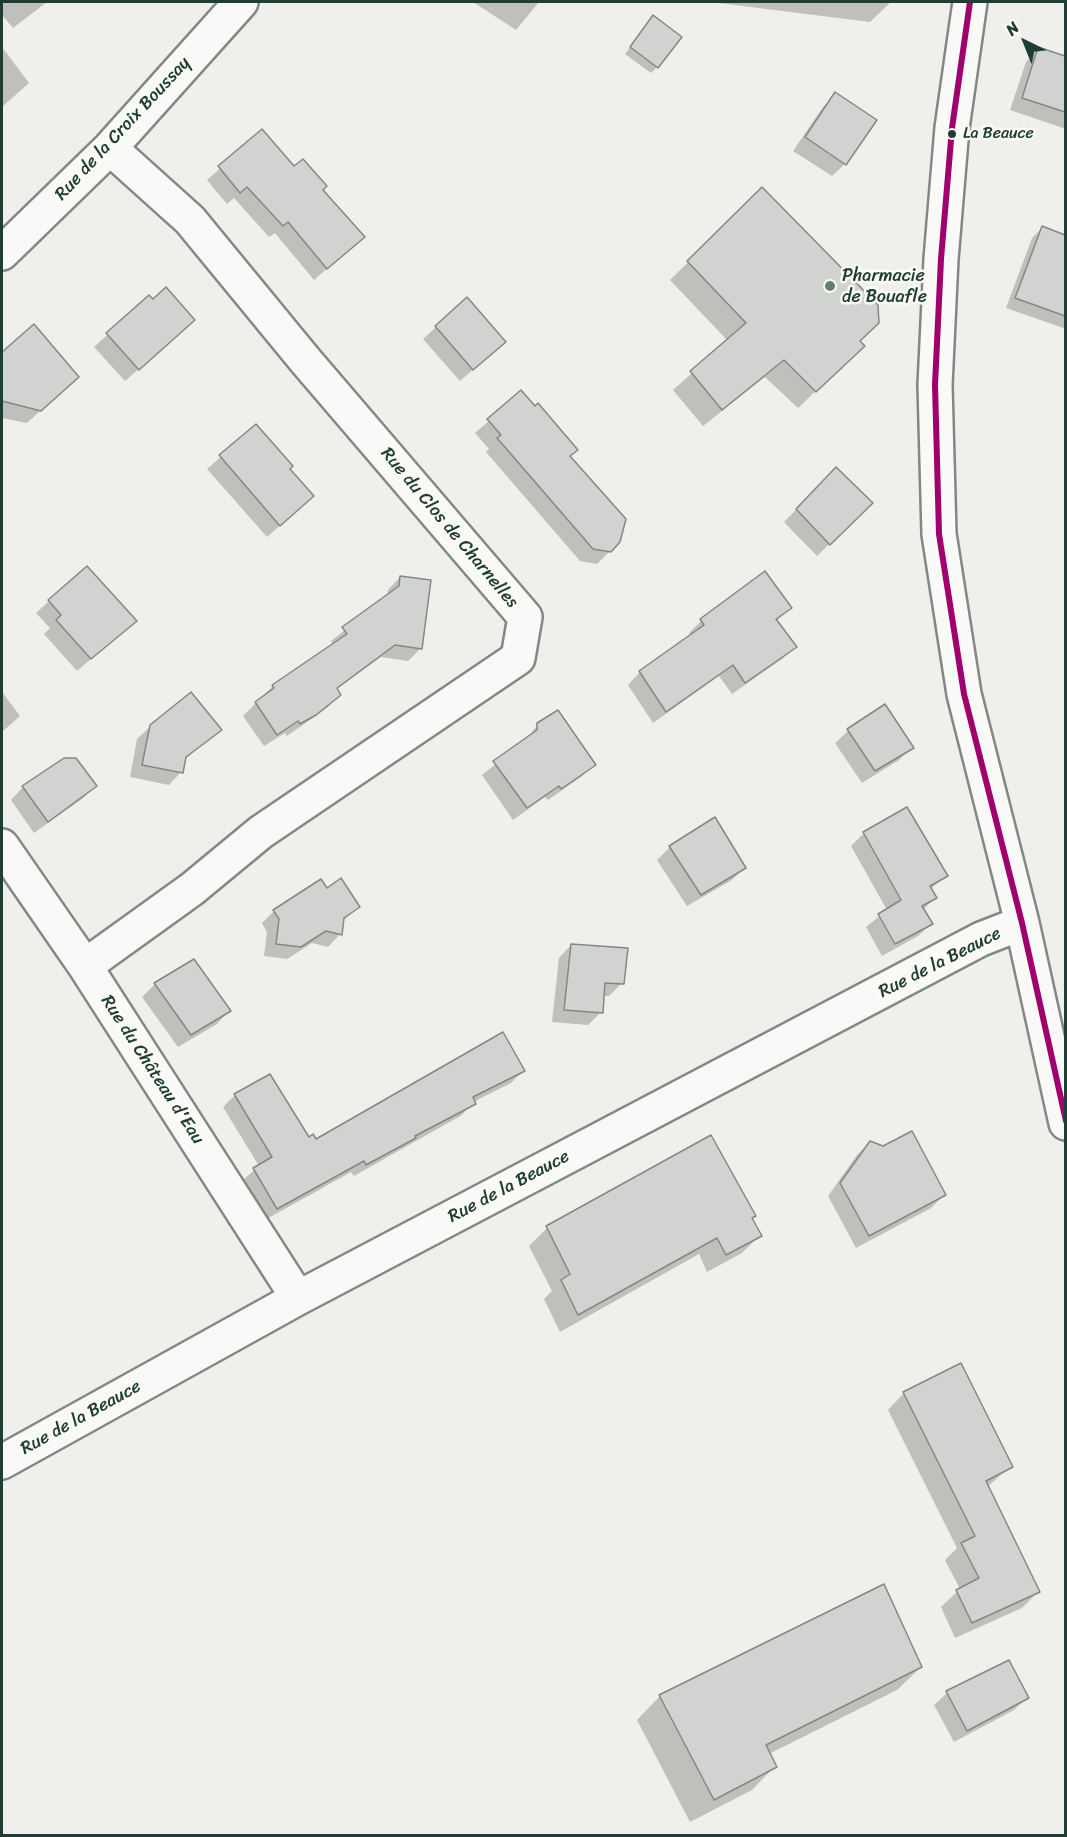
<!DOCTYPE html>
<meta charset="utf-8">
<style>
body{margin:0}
#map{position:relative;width:1067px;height:1837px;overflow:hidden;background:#eff0ec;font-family:Sriracha,sans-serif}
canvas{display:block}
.frame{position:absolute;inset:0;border:3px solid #1f3d34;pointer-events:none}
.north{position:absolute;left:995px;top:12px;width:60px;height:60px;-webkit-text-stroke:4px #fdfcf7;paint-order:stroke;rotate:317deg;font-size:16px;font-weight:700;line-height:24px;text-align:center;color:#1f3d34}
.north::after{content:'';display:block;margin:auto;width:21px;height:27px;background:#1f3d34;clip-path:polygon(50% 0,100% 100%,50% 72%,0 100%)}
</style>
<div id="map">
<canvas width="1067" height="1837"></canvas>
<div class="frame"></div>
<div class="north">N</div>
</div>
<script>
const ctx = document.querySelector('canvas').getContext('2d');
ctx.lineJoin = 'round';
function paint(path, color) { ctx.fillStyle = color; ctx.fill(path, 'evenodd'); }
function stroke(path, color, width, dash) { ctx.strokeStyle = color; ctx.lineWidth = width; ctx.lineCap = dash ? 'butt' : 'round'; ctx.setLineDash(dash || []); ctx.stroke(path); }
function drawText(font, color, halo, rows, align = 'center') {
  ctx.font = font + ' Sriracha,sans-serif'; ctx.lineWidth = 5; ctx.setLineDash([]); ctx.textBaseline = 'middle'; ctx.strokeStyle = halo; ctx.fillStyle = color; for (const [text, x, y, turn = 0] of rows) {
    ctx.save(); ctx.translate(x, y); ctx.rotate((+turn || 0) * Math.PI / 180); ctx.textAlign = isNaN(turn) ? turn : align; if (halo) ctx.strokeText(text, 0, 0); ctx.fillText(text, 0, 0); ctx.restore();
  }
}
paint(new Path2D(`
 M2 2H47L13 28 2 15Z
 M473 2H539L516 30Z
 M711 2H891L870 22Z
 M648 23 657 67 651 73 625 54Z
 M2 47 29 83 2 107Z
 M1038 49 1066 58V129L1010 110 1026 62Z
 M836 94 845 164 832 176 793 151 823 107Z
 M262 131 294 168 321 190 363 237 314 280 275 233 269 237 234 198 227 204 207 180Z
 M762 189 845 363 798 408 765 377 703 426 673 390 728 341 670 280Z
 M1042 228 1066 236V329L1006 308 1032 238Z
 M149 297 181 332 125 381 94 347Z
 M34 326 64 389 27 423 2 418V354Z
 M436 327 491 354 460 381 423 339Z
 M521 393 569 457 610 551 597 564 580 561 486 452 489 449 475 433Z
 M256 426 300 508 267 537 207 469Z
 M836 469 871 503 817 556 784 522Z
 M400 577 420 649 408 661 381 657 336 690 339 695 327 708 287 736 285 733 264 746 243 716 273 686 333 645 331 641 387 597 388 590Z
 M49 601 135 621 77 671 44 634 50 628 36 613Z
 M790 608 776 622 795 647 782 659 732 694 719 676 653 723 628 685 640 672 691 636 689 633 701 621Z
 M2 692 20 716 2 732Z
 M885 706 912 747 899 760 862 783 835 743 848 731Z
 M538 724 594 765 581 777 548 800 545 797 513 820 482 775 525 741Z
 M151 726 220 730 184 760 181 772 169 785 130 777 137 739Z
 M95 786 82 799 34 833 11 800 23 787Z
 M714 819 744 868 732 880 687 906 657 860 669 848Z
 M864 833 946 875 931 889 936 897 923 910 931 924 918 936 882 956 866 927 887 910 851 846Z
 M326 890 358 907 342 922 340 934 328 947 312 943 287 959 264 956 267 932 262 923 274 911Z
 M571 945 622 983 609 996H603L601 1012 588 1025 552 1022 559 958Z
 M155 984 229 1011 217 1024 178 1047 142 997Z
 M523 1071 511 1083 473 1102 462 1115 354 1176 351 1172 265 1220 242 1181 259 1166 223 1107 235 1095 315 1141Z
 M870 1142 884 1147 944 1195 931 1208 856 1248 828 1196 857 1155Z
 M751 1219 760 1235 742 1253 707 1272 699 1254 560 1332 544 1299 552 1291 529 1246 547 1228Z
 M904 1393 1011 1466 987 1487 1038 1592 1022 1608 955 1638 941 1607 960 1589 945 1560 957 1548 888 1410Z
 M921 1667 897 1690 769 1754 775 1766 752 1790 690 1822 637 1720 660 1696Z
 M947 1693 1027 1697 1014 1710 954 1742 934 1705Z`), '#0003');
const building = new Path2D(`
 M653 15 682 37 658 68 630 47Z
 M1038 47 1065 56V112L1022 98Z
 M835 92 877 120 846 165 805 137Z
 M262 129 294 166 303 159 327 186 323 190 365 237 327 269 288 222 283 226 247 187 240 193 218 166Z
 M762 187 878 305 879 323 860 341 865 346 816 392 784 360 722 410 690 371 746 323 687 261Z
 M1042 226 1065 235V316L1015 298Z
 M166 287 195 320 139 370 106 333 149 295 153 299Z
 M467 297 506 342 473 370 435 326Z
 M34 324 79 377 41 411 2 401V352Z
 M521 390 535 406 538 403 578 450 570 456 626 519 620 542 611 552 593 549 497 438 501 435 487 419Z
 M256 424 293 466 290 469 314 496 280 526 219 455Z
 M836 467 873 503 830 545 796 509Z
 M87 566 137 621 91 659 56 620 61 615 48 600Z
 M765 571 792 608 776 619 797 647 745 683 733 665 666 712 639 671 704 625 700 619Z
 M400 576 431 580 422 649 395 645 337 688 341 695 316 715 300 724 298 721 277 735 255 702 274 688 272 685 347 634 342 627 399 586Z
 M191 692 222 730 186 757 183 773 142 765 150 725Z
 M885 704 914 748 875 771 847 729Z
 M558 710 596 765 561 789 559 786 527 808 493 761 537 730V723Z
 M64 758H76L97 786 48 822 22 786Z
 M907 807 948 876 930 886 937 898 922 906 933 924 895 944 878 914 901 900 863 832Z
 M715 817 746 868 701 895 669 846Z
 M341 878 360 907 344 918 342 935 326 931 301 947 276 944 279 919 273 910 321 879 327 888Z
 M571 944 628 948 624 984 605 983 603 1013 564 1010Z
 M194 959 231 1011 191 1035 154 983Z
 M503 1032 525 1071 473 1097 476 1104 415 1136 416 1138 366 1165 364 1161 277 1209 253 1168 272 1157 234 1094 270 1074 309 1137 313 1134 316 1139Z
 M912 1131 946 1195 869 1236 840 1183 870 1141 883 1146Z
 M711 1135 756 1216 752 1218 762 1236 726 1255 717 1238 578 1315 561 1280 570 1274 546 1226Z
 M961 1363 1013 1467 986 1481 1040 1592 972 1623 956 1590 979 1578 961 1543 975 1536 903 1392Z
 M884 1584 922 1667 766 1745 777 1767 714 1800 659 1695Z
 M1009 1660 1029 1698 967 1731 946 1691Z`);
paint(building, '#d1d3d0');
stroke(building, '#828885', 1.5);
const street = new Path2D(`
 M970 2 952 128 941 259 935 385 939 534 964 694 1022 923 1066 1123
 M2 253 110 148 241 2
 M2 846 85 966 298 1298
 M85 966 192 889 261 832 518 658 525 617 305 360 190 220 110 148
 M2 1462 298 1298 981 939 1022 923`);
stroke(street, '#828885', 38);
stroke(street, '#f9f9f7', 33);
stroke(new Path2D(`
 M970 2 952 128 941 259 935 385 939 534 964 694 1022 923 1066 1121`), '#a0006e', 6);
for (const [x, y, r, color] of [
 [952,134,5,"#1f3d34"],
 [830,286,6,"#687c74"]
]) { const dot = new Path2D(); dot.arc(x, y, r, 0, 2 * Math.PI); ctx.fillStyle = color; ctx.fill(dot); stroke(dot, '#fdfcf7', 2); }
drawText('16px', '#1f3d34', '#fdfcf7', [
 ["La Beauce",963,134]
], 'left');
drawText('18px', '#1f3d34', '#fdfcf7', [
 ["Rue de la Croix Boussay",123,129,-47],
 ["Rue du Clos de Charnelles",449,528,50],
 ["Rue de la Beauce",940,963,-27],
 ["Rue du Château d'Eau",152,1070,57],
 ["Rue de la Beauce",509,1187,-28],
 ["Rue de la Beauce",81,1418,-29]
]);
drawText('18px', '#1f3d34', '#fdfcf7', [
 ["Pharmacie",842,276],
 ["de Bouafle",842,297]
], 'left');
</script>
